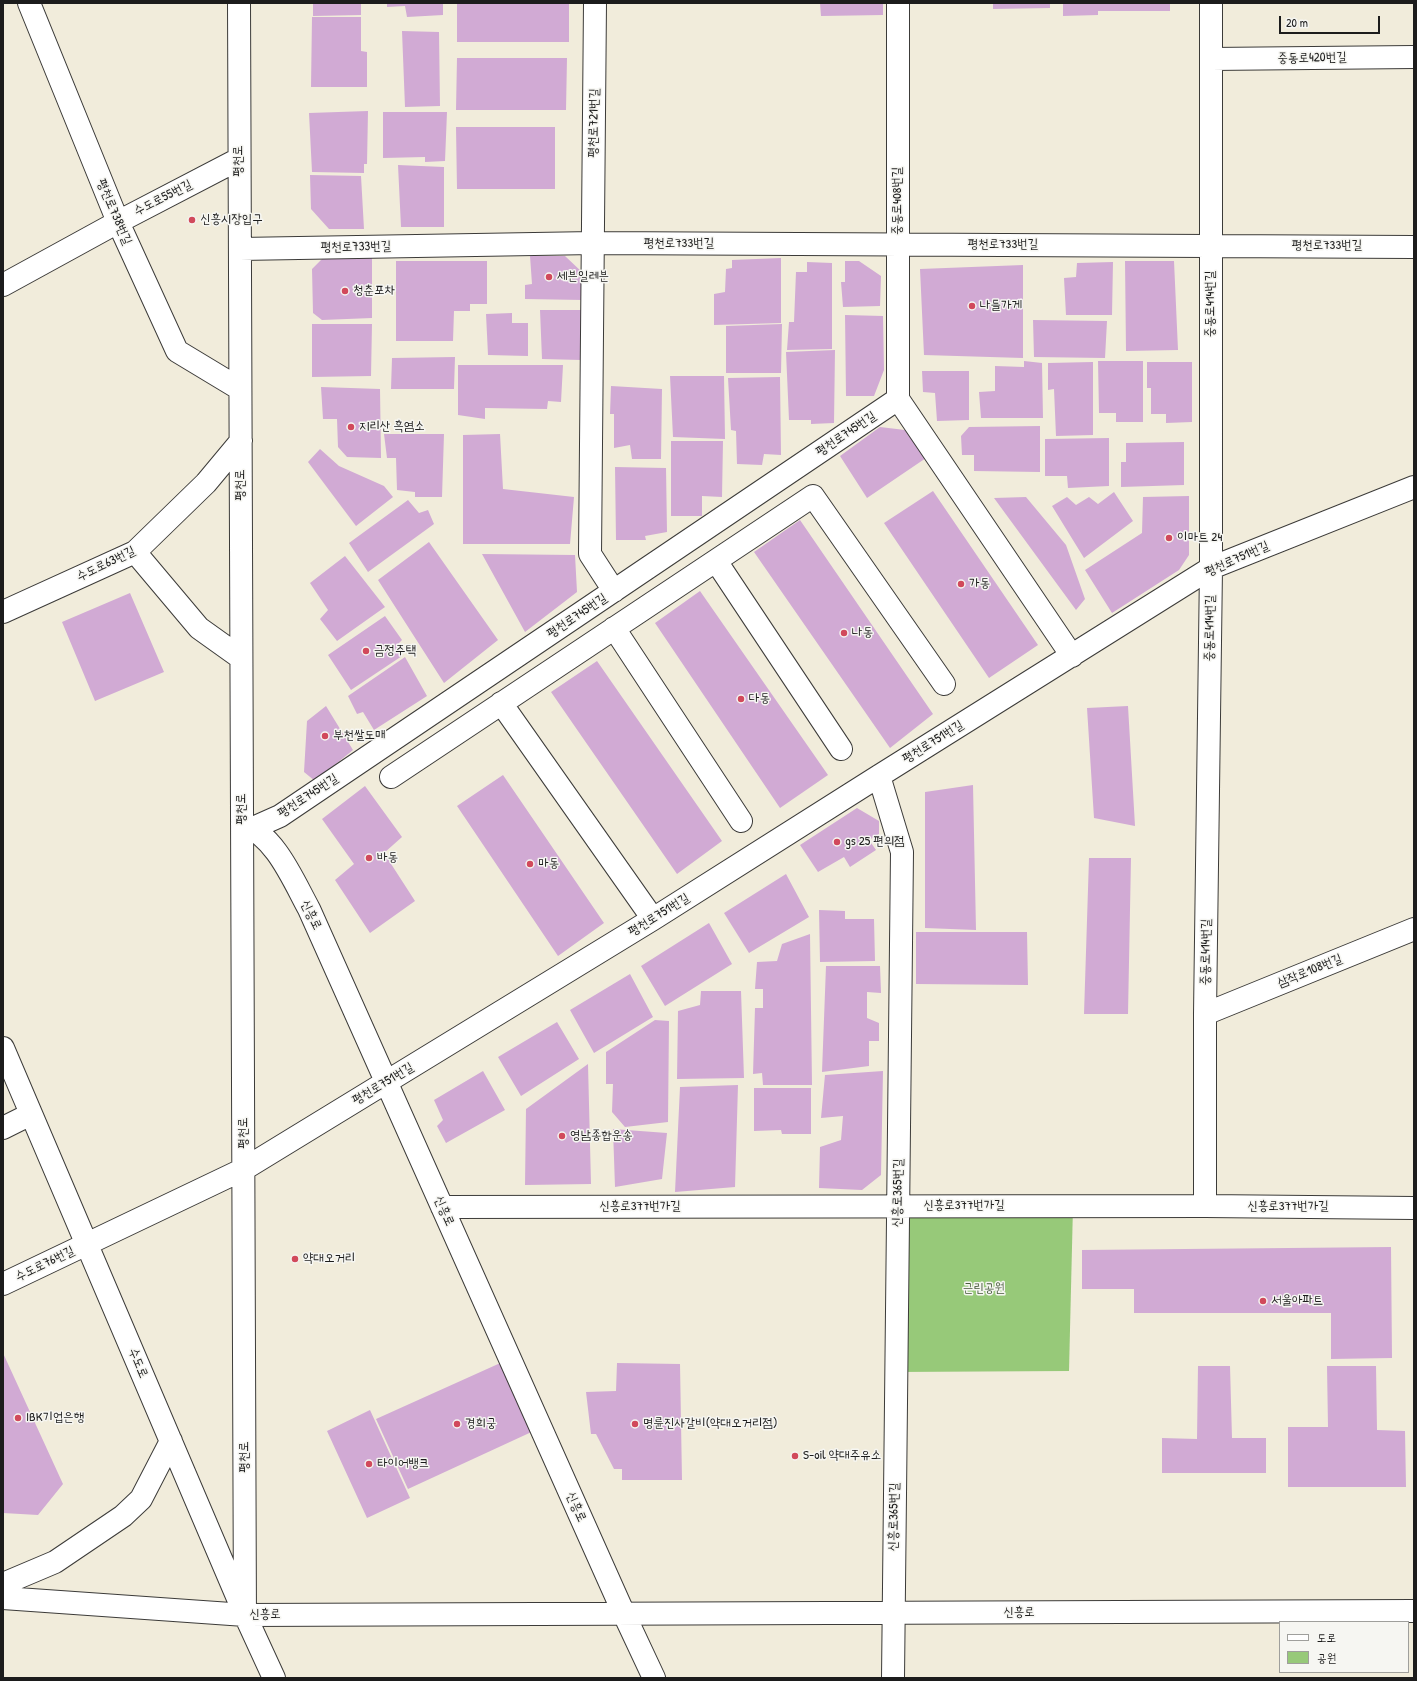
<!DOCTYPE html>
<meta charset="utf-8">
<style>
body{margin:0}
#map{position:relative;width:1417px;height:1681px;overflow:hidden;background:#f1ecdb;font-family:"Patrick Hand","Poor Story",sans-serif}
canvas{display:block}
.frame{position:absolute;inset:0;border:4px solid #1c1c1c;pointer-events:none}
.legend{position:absolute;left:1279px;top:1621px;width:130px;height:52px;box-sizing:border-box;background:#f6f6f2;border:1px solid #9f9f9c;margin:0;padding:5px 7px;list-style:none;font-size:12px;color:#1c1c1c}
.legend li{display:flex;align-items:center;gap:8px;height:20px}
.legend b{width:20px;border:1px solid #9f9f9c}
.scale{position:absolute;left:1279px;top:16px;width:101px;height:18px;box-sizing:border-box;border:2px solid #1c1c1c;border-top:0;padding-left:5px;font-size:12px;line-height:14px;white-space:nowrap;color:#1c1c1c;-webkit-text-stroke:3px #f6f6f2;paint-order:stroke}
</style>
<div id="map">
<canvas width="1417" height="1681"></canvas>
<div class="frame"></div>
<ul class="legend">
<li><b style="height:5px;background:#fff"></b>도로</li>
<li><b style="height:11px;background:#97c979"></b>공원</li>
</ul>
<div class="scale">20 m</div>
</div>
<script>
const ctx = document.querySelector('canvas').getContext('2d');
ctx.lineJoin = 'round';
function paint(path, color) { ctx.fillStyle = color; ctx.fill(path, 'evenodd'); }
function stroke(path, color, width, dash) { ctx.strokeStyle = color; ctx.lineWidth = width; ctx.lineCap = dash ? 'butt' : 'round'; ctx.setLineDash(dash || []); ctx.stroke(path); }
function drawText(font, color, halo, rows, align = 'center') {
  ctx.font = font + ' "Patrick Hand","Poor Story",sans-serif'; ctx.lineWidth = 3; ctx.setLineDash([]); ctx.textBaseline = 'middle'; ctx.strokeStyle = halo; ctx.fillStyle = color; for (const [text, x, y, turn = 0] of rows) {
    ctx.save(); ctx.translate(x, y); ctx.rotate((+turn || 0) * Math.PI / 180); ctx.textAlign = isNaN(turn) ? turn : align; if (halo) ctx.strokeText(text, 0, 0); ctx.fillText(text, 0, 0); ctx.restore();
  }
}
paint(new Path2D(`
 M898 1206H1073L1069 1371 896 1372Z`), '#97c979');
paint(new Path2D(`
 M313 3H361V15L313 16Z
 M387 3H443V15L407 17 405 6 387 7Z
 M457 3H569V42H457Z
 M820 3H883V15L821 16Z
 M993 3H1050V8L993 9Z
 M1063 3H1170V11H1098V15L1063 16Z
 M312 17H361V51L367 52V87H311Z
 M402 31 439 32 440 106 405 107Z
 M457 58H567L566 110H456Z
 M368 111 367 164H364V173L312 172 309 113Z
 M383 112H447L445 161 425 162V157L383 158Z
 M456 127H555V189H457Z
 M398 165 444 167V227H401Z
 M310 175 361 176 364 229H329L311 209Z
 M530 256H565L583 273V300L525 299V285L532 284Z
 M372 257V318L322 320 313 313 312 269 323 258Z
 M781 258V323L714 325V294L725 292 726 269 732 268V260Z
 M396 261H487V304H470V311H454L453 341H396Z
 M845 261H859L881 276 880 306 843 307 841 282H845Z
 M1125 261H1174L1178 350 1126 351Z
 M807 262 832 263V349L787 350 789 322H794L796 272H807Z
 M1113 262 1112 315H1066L1064 278 1076 277 1077 263Z
 M1023 265V358L924 355 920 269Z
 M540 310H581V360L542 359Z
 M512 313V323H528V356L488 355 486 314Z
 M845 315 883 316 884 370 874 396H846Z
 M1033 320 1107 321 1105 358 1034 357Z
 M312 324H372L371 376 312 377Z
 M782 324 781 373H726V326Z
 M835 350 834 423 811 424V420H789L786 352Z
 M455 357 454 389H391L392 358Z
 M1024 361 1042 363 1043 418H981L979 392 995 391V366L1024 367Z
 M1098 361H1143V422H1116V413H1099Z
 M1093 362V435L1056 436 1054 389 1048 390V363Z
 M1147 362H1192V422L1166 423V414H1151V388H1147Z
 M458 365H563L561 402 548 401 547 409 485 408V419L458 415Z
 M922 371H969V420L937 421 935 393 923 392Z
 M670 376H724L725 439 673 437Z
 M780 377 781 455 764 454 762 465 737 464 736 431 731 430 728 378Z
 M611 386 662 389 661 459H632L630 445 614 448V414H610Z
 M321 387 380 389 381 458 347 457 338 447 337 419H323Z
 M1040 426V472L974 471V455H962L961 436 969 427Z
 M880 427 905 430 926 458 867 498 840 456Z
 M384 434H444L442 497H415V492L397 490 396 458H387Z
 M500 434 503 489 574 497 570 544H463V435Z
 M1109 438V486L1068 488 1067 476H1045V439Z
 M671 441H723L722 497 702 496V516H671Z
 M1184 442V485L1121 487V462H1126V443Z
 M320 449 339 466 384 486 393 497 356 526 308 462Z
 M615 467 666 468 667 532 645 536 646 540H616Z
 M933 491 1038 645 989 678 884 523Z
 M1114 492 1133 521 1084 558 1052 506 1067 497 1076 505 1089 497 1098 504Z
 M1189 496V555L1179 570 1112 613 1085 570 1142 533 1143 497Z
 M1026 497 1066 545 1085 599 1076 610 994 498Z
 M408 500 419 513 428 510 434 524 368 572 349 543Z
 M800 520 933 714 890 748 754 552Z
 M429 542 498 640 444 683 378 580Z
 M482 554 575 555 577 592 525 632Z
 M345 556 385 607 337 641 320 619 328 610 310 583Z
 M700 591 828 775 780 808 655 623Z
 M130 593 164 672 95 701 62 622Z
 M385 616 402 640 396 646 402 656 351 690 328 655Z
 M405 657 427 696 374 730 363 712 357 714 348 696Z
 M597 661 722 841 677 874 551 692Z
 M326 706 353 750 315 781 304 772 307 721Z
 M1128 706 1135 826 1094 818 1087 708Z
 M503 775 604 923 558 956 457 806Z
 M973 785 976 930 925 928V792Z
 M365 786 402 837 384 853 415 901 370 933 335 880 354 864 322 819Z
 M857 808 879 821V834L869 840 876 850 850 867 844 857 818 872 800 845Z
 M1089 858H1131L1128 1014H1084Z
 M786 874 809 917 749 953 724 913Z
 M819 910 845 911V919H874L875 961 820 962Z
 M709 923 732 964 665 1006 641 966Z
 M916 932H1027L1028 985 916 984Z
 M810 934 812 1085H763L762 1073 753 1074 755 1008H763V989H755L757 962 777 961 782 944Z
 M826 966H880L881 993 867 992V1018L879 1023V1041H869V1066L822 1072Z
 M630 974 653 1017 594 1053 570 1010Z
 M701 991H741L744 1078 677 1079 678 1011 700 1005Z
 M655 1020 669 1021 668 1122 625 1127 612 1112 613 1084H606V1052Z
 M557 1022 579 1059 521 1096 498 1057Z
 M588 1064 591 1184 525 1185 526 1109Z
 M483 1071 505 1110 446 1143 437 1126 443 1120 434 1100Z
 M883 1071 881 1175 862 1190 819 1188 820 1147 841 1140 843 1116 821 1118 825 1075Z
 M738 1085 735 1187 675 1192 680 1087Z
 M754 1088H811V1134H782L781 1130 754 1131Z
 M613 1129 667 1133 662 1179 615 1187Z
 M1391 1247 1392 1358 1331 1359V1313H1134V1289H1082V1250Z
 M3 1353 63 1484 38 1515 3 1513Z
 M507 1360 538 1429 408 1489 376 1419Z
 M617 1363 680 1364 682 1480H622V1469H614L596 1434H591L586 1392 616 1391Z
 M1198 1366H1230L1232 1438H1266V1473H1162V1438L1197 1439Z
 M1327 1366H1376L1377 1430 1405 1431 1406 1487H1288V1427H1328Z
 M370 1410 410 1498 367 1518 327 1431Z`), '#d1aad4');
const minor = new Path2D(`
 M29 3 118 222 177 351 240 389
 M239 3 245 1615
 M595 3 590 554 614 591
 M898 3V399
 M1211 59 1414 57
 M240 249 593 243 1414 247
 M3 285 118 222 239 159
 M898 399 1072 656
 M135 552 199 628 241 658
 M716 561 841 749
 M3 612 135 552 206 483 241 441
 M614 628 741 821
 M501 703 653 919
 M879 776 902 852 893 1678
 M391 777 813 496 944 684
 M242 824C275 835 293 880 309 909L624 1614 654 1678
 M253 828 280 816 898 399
 M1205 1014 1414 929
 M3 1048 245 1615 274 1678
 M3 1128 31 1114
 M1205 1206V1014L1211 568V3
 M442 1207 1205 1206 1414 1208
 M3 1284 244 1169 653 919 879 776 1211 568 1414 487
 M3 1584 55 1562 123 1516 141 1499 171 1441
 M3 1598 245 1615 1414 1611`);
stroke(minor, '#3c3b39', 24);
stroke(minor, '#fff', 22);
for (const [x, y, r, color] of [
 [192,220,4,"#d1495b"],
 [549,277,4,"#d1495b"],
 [345,291,4,"#d1495b"],
 [972,306,4,"#d1495b"],
 [351,427,4,"#d1495b"],
 [1169,538,4,"#d1495b"],
 [961,584,4,"#d1495b"],
 [844,633,4,"#d1495b"],
 [366,651,4,"#d1495b"],
 [741,699,4,"#d1495b"],
 [325,736,4,"#d1495b"],
 [837,842,4,"#d1495b"],
 [369,858,4,"#d1495b"],
 [530,864,4,"#d1495b"],
 [562,1136,4,"#d1495b"],
 [295,1259,4,"#d1495b"],
 [1263,1301,4,"#d1495b"],
 [18,1418,4,"#d1495b"],
 [457,1424,4,"#d1495b"],
 [635,1424,4,"#d1495b"],
 [795,1456,4,"#d1495b"],
 [369,1464,4,"#d1495b"]
]) { const dot = new Path2D(); dot.arc(x, y, r, 0, 2 * Math.PI); ctx.fillStyle = color; ctx.fill(dot); stroke(dot, '#f6f6f2', 1.5); }
drawText('13px', '#1c1c1c', '#f6f6f2', [
 ["중동로420번길",1312,58,-1],
 ["평천로721번길",594,123,-89],
 ["평천로",239,161,-90],
 ["수도로55번길",163,198,-27],
 ["중동로408번길",898,201,-90],
 ["평천로738번길",114,212,67],
 ["평천로733번길",679,244],
 ["평천로733번길",1003,245],
 ["평천로733번길",1327,246],
 ["평천로733번길",356,247,-1],
 ["중동로414번길",1211,304,-90],
 ["평천로745번길",846,434,-34],
 ["평천로",241,485,-90],
 ["평천로751번길",1237,559,-24],
 ["수도로63번길",106,564,-26],
 ["평천로745번길",577,616,-34],
 ["중동로414번길",1210,628,-89],
 ["평천로751번길",933,742,-32],
 ["평천로745번길",308,796,-33],
 ["평천로",242,809,-90],
 ["신흥로",311,915,64],
 ["평천로751번길",659,915,-32],
 ["중동로414번길",1206,952,-89],
 ["삼작로108번길",1310,971,-22],
 ["평천로751번길",383,1084,-31],
 ["평천로",244,1133,-90],
 ["신흥로365번길",898,1193,-89],
 ["신흥로377번가길",964,1206],
 ["신흥로377번가길",640,1207],
 ["신흥로377번가길",1288,1207],
 ["신흥로",444,1211,66],
 ["수도로76번길",45,1264,-26],
 ["수도로",138,1363,67],
 ["평천로",245,1457,-90],
 ["신흥로",576,1507,66],
 ["신흥로365번길",894,1517,-89],
 ["신흥로",1019,1613],
 ["신흥로",265,1615]
]);
drawText('13px', '#1c1c1c', '#f6f6f2', [
 ["신흥시장입구",200,220],
 ["세븐일레븐",557,277],
 ["청춘포차",353,291],
 ["나들가게",980,306],
 ["지리산 흑염소",359,427],
 ["이마트 24",1177,538],
 ["가동",969,584],
 ["나동",852,633],
 ["금정주택",374,651],
 ["다동",749,699],
 ["부천쌀도매",333,736],
 ["gs 25 편의점",845,842],
 ["바동",377,858],
 ["마동",538,864],
 ["영남종합운송",570,1136],
 ["약대오거리",303,1259],
 ["서울아파트",1271,1301],
 ["IBK기업은행",26,1418],
 ["경희궁",465,1424],
 ["명륜진사갈비(약대오거리점)",643,1424],
 ["S-oil 약대주유소",803,1456],
 ["타이어뱅크",377,1464]
], 'left');
drawText('13px', '#47593d', '#f6f6f2', [
 ["근린공원",984,1289]
]);
</script>
